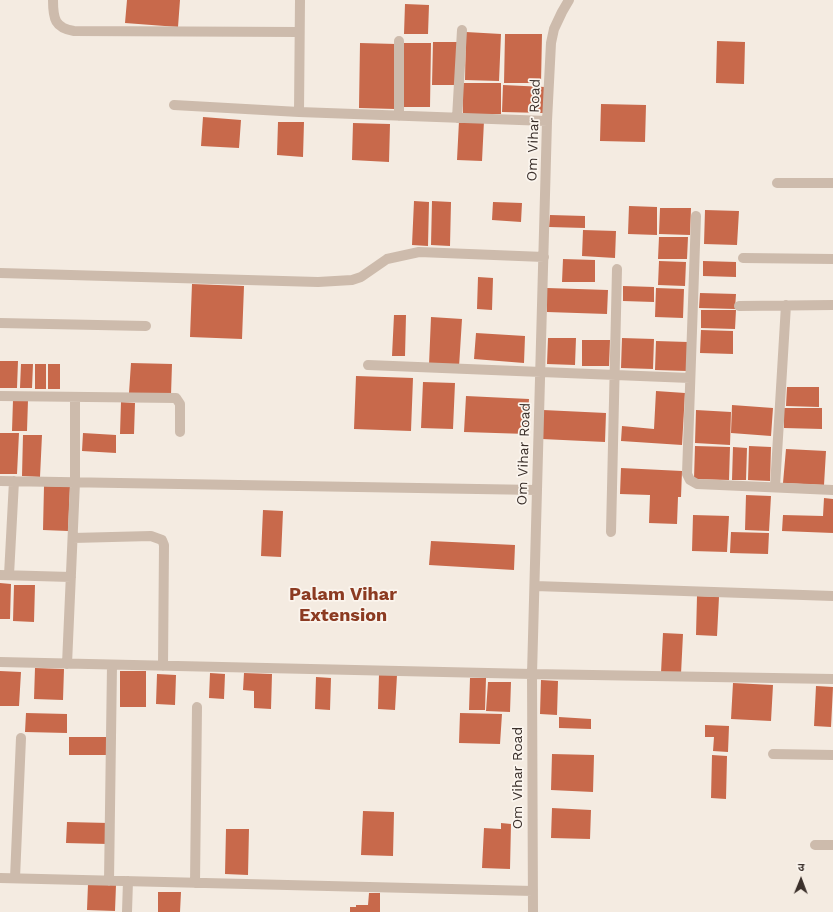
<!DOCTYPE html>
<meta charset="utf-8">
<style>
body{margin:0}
#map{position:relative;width:833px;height:912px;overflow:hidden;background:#f4ebe1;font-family:"Work Sans","Noto Sans Devanagari",sans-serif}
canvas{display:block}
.north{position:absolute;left:781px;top:860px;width:40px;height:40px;-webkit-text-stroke:3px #fbf5ee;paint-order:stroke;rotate:1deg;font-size:11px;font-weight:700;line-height:16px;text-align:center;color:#3b302b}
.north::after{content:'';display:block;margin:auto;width:14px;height:18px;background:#3b302b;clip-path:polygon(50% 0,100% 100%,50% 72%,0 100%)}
</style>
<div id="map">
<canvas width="833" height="912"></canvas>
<div class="north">उ</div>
</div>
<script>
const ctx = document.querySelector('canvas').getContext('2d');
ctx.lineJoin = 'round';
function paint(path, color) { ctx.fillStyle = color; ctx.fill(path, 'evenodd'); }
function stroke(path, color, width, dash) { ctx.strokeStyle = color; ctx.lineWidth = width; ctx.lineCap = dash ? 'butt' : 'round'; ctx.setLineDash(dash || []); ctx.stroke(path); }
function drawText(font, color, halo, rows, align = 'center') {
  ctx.font = font + ' "Work Sans",sans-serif'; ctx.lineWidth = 3.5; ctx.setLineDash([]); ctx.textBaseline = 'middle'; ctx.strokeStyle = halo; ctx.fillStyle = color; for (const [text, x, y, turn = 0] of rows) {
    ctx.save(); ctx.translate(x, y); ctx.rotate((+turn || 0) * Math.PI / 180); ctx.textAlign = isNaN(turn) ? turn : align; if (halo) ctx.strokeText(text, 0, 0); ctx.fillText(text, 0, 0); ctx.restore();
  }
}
paint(new Path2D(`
 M127 0H180L178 27 125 23Z
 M405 4 429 5 428 34H404Z
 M466 32 501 34 499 81 465 80Z
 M505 34H542L541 83H504Z
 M717 41 745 42 744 84 716 83Z
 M433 42H458V85H432Z
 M360 43 396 44 395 109 359 108Z
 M404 43H431L430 107H403Z
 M462 83H501V114H463Z
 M503 85 545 87 544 113 502 112Z
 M601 104 646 105 645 142 600 141Z
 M203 117 241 120 239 148 201 146Z
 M459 121H484L482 161 457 160Z
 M278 122H304L303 157 277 155Z
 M353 123 390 124 389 162 352 160Z
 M414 201 429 202 428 246 412 245Z
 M432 201 451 202 450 246 431 245Z
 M493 202 522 203 521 222 492 220Z
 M629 206 657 207V235L628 234Z
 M660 208H691L690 235 659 234Z
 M705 210 739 211 737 245 704 244Z
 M550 215 585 216V228L549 227Z
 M583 230 616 231 615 258 582 256Z
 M659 237H688L687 259H658Z
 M563 259 595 260V282H562Z
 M659 261 686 262 685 286 658 285Z
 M703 261 736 262V277L703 276Z
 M478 277 493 278 492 310 477 309Z
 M192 284 244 286 242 339 190 337Z
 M623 286 654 287V302L623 301Z
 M547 288 608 290 607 314 547 312Z
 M656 288 684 289 683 318 655 317Z
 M700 293 736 294 735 309 699 308Z
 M701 310H736L735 329 701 328Z
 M394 315H406L405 356H392Z
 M431 317 462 319 459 367 429 365Z
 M701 330 733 331V354L700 353Z
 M476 333 525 336 524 363 474 359Z
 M548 338H576L575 365 547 364Z
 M622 338 654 339 653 369 621 368Z
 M582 340H610L609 366H582Z
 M656 341 688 342 687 371 655 370Z
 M0 361H18L17 388H0Z
 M131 363 172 364 171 395 129 393Z
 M21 364H33L32 388H20Z
 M35 364H46V389H35Z
 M48 364H60V389H48Z
 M356 376 413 378 411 431 354 429Z
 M423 382 455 383 453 429 421 428Z
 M787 387H819V407L786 406Z
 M656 391 685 393 682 445 621 441 622 426 654 429Z
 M466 396 529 399 527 434 464 432Z
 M13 400H28L27 431H12Z
 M121 402 135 403 134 434H120Z
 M732 405 773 408 771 436 731 433Z
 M784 408H822V429L784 428Z
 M543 410 606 413 605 442 542 439Z
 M696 410 731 412 730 445 695 443Z
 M0 433H19L17 474H0Z
 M83 433 116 435V453L82 451Z
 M23 435H42L40 477 22 476Z
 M695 446 730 447 729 480 694 479Z
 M749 446 771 447 770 481 748 480Z
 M733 447 747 448 746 480H732Z
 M786 449 826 451 824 485 783 483Z
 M621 468 682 471 681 497H678L677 524 649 523 650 495 620 494Z
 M44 486 70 487 68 531 43 530Z
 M746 495 771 496 769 531 745 530Z
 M824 498 833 499V533L782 531 783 515 823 516Z
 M263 510 283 511 281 557 261 556Z
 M693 515 729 516 727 552 692 551Z
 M731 532 769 533 768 554 730 553Z
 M431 541 515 545 514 570 429 565Z
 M0 583 11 584 10 619H0Z
 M14 585H35L34 622 13 621Z
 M697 596 719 597 717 636 696 635Z
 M663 633 683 634 681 674 661 673Z
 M35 668 64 669 63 700 34 699Z
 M0 671 21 672 19 706H0Z
 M120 671H146V707H120Z
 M210 673 225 674 224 699 209 698Z
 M244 673 272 674 271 709 254 708V691L243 690Z
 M157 674 176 675 175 705 156 704Z
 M379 674 397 675 395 710 378 709Z
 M316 677 331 678 330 710 315 709Z
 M470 678H486L485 710H469Z
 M541 680 558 681 557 715 540 714Z
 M488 682H511L510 712 486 711Z
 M733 683 773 685 771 721 731 719Z
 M816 686 833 687 831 727 814 726Z
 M26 713 67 714V733L25 732Z
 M460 713 502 714 500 744 459 743Z
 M559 717 591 719V729L559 728Z
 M705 725 729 726 728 752 713 751 714 737H705Z
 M69 737H107V755H69Z
 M552 754 594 755 593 792 551 790Z
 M712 755 727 756 726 799 711 798Z
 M552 808 591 810 590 839 551 838Z
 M363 811 394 812 393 856 361 855Z
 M67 822 109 823 108 844 66 843Z
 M501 823 511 824 510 869 482 868 484 828 501 829Z
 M226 829H249L248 875 225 874Z
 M88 884 116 885 115 911 87 910Z
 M158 892H181L180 912H158Z
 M369 893H380V912H350V907H356V905H368Z`), '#c8694b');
stroke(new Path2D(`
 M53 0C53 19 55 28 74 31L299 32
 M399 41V116
 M174 105 299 112 547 121
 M299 112 300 0
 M457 118 462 30
 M777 183H833
 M696 216 687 474 690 480 697 484 833 490
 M743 258 833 259
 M0 273 318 282 352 280 361 277 387 259 419 252 544 257
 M739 306 833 305
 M0 323 146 326
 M368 365 690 378
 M0 396 176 398 180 404V432
 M0 481 537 490
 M775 487 786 305
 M611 532 617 269
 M73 538 151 536 162 540 164 545 163 666
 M0 575 71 577
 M9 575 14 481
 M535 586 833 596
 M0 662 532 674 833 679
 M67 664 75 482V398
 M773 754 833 755
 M815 845H833
 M0 878 533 891
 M15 878 21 738
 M109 881 112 665
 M195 883 197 707
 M127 912 128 881
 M533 912 532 674 547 121 551 43 554 29 562 12 569 0`), '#cdbbac', 10);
drawText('14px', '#3b302b', '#fbf5ee', [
 ["Om Vihar Road",534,130,-88],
 ["Om Vihar Road",524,454,-88],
 ["Om Vihar Road",518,778,-90]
]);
drawText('bold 18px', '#8c3b22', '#fbf5ee', [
 ["Palam Vihar",343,595],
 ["Extension",343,616]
]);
</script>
